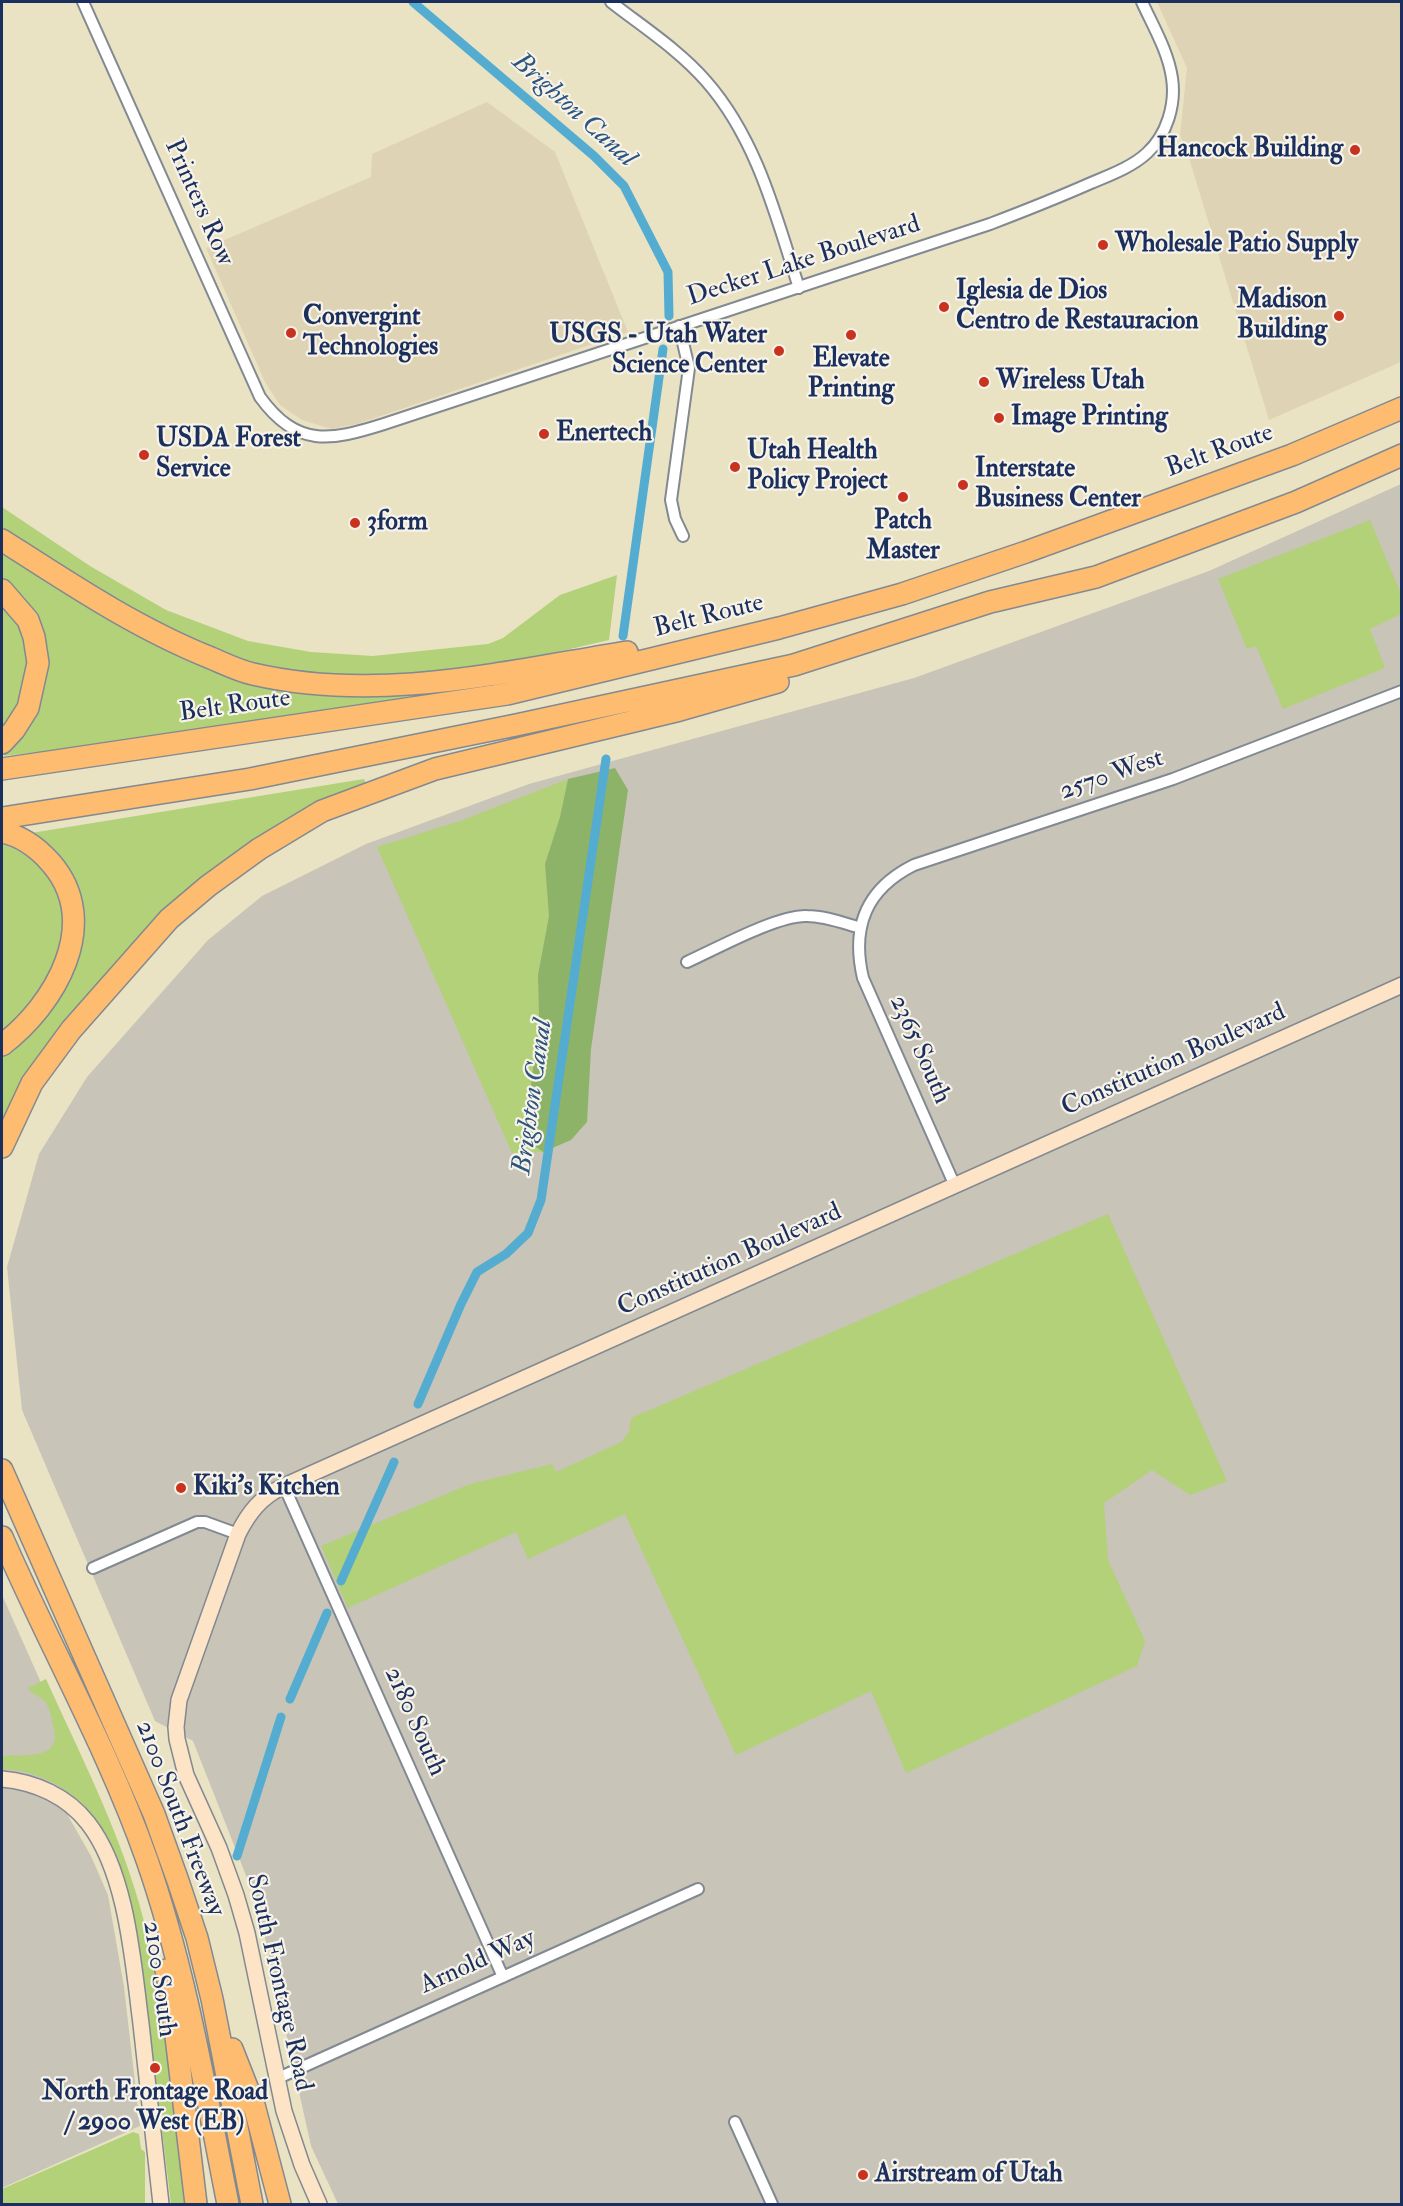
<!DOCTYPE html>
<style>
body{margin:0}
#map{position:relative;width:1403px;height:2206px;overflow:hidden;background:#e9e3c4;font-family:"IM FELL Double Pica",serif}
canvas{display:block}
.frame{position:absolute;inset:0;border:3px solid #1b2f5e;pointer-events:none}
</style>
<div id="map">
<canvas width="1403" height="2206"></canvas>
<div class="frame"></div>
</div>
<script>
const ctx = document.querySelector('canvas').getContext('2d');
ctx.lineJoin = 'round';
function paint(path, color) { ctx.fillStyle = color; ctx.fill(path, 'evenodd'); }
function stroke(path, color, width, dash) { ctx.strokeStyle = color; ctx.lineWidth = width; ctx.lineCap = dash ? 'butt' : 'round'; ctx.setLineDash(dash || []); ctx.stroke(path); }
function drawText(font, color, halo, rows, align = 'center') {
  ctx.font = font + ' "IM FELL Double Pica",serif'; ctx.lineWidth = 4.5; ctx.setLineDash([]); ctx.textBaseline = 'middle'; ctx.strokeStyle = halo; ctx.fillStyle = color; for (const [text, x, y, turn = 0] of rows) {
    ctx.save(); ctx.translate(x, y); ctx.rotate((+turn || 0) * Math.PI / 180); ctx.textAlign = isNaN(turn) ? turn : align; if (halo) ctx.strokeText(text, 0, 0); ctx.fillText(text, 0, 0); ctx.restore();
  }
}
paint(new Path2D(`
 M1157 2H1401V362L1269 420 1188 155 1180 135 1187 68Z
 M487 102 555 152 628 332 357 424 332 429 302 420 280 405 265 382 206 248 371 177 372 154Z`), '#dfd3b6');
paint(new Path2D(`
 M1401 484V2204H338L311 2146 258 1906 193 1741 155 1721 22 1410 7 1267 39 1154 87 1077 208 940 262 896 366 844 529 784 914 678 1209 571Z
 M2 1595 39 1678 83 1787 67 1814 91 1856 108 1895 124 1987 140 2126 2 2188Z`), '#c8c4b8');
paint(new Path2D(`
 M2 507 90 566 166 610 248 641 311 652 373 656 488 644 503 638 560 595 617 575 609 640 523 660 478 673 341 683 199 652 2 535Z
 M1370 520 1401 594V614L1370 629 1385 668 1283 709 1256 646 1247 649 1218 579Z
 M2 548 100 614 140 637 166 650 223 671 453 687 454 694 231 730 4 756 3 750 45 667 2 581Z
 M2 595 19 615 34 673 2 738Z
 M364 779 366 784 196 886 2 1128V1051L8 1046 80 925 25 834Z
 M568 779 560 817 545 864 549 916 538 975 539 1016 525 1139 543 1152 512 1153 377 847 460 821Z
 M2 844 20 851 42 867 62 896 64 966 2 1038Z
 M1108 1214 1227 1481 1190 1495 1152 1470 1104 1503 1108 1560 1145 1641 1137 1666 906 1773 871 1691 736 1755 625 1514 528 1559 516 1532 348 1608 321 1546 470 1484 552 1464 556 1472 621 1442 629 1432 631 1418Z
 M46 1679C79 1752 117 1826 139 1903 167 2001 175 2104 187 2204H171C164 2147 157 2090 150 2032 142 1966 137 1878 98 1822 77 1791 39 1770 2 1769V1756C22 1754 61 1761 54 1730 52 1721 51 1711 46 1703 41 1696 32 1695 28 1688Z
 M133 2132 139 2134 141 2149 145 2152V2204H2V2189Z`), '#b2d179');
paint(new Path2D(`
 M615 768 628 790 591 1049 587 1122 571 1140 543 1152 525 1139 539 1016 538 975 549 916 545 864 560 817 568 779Z`), '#8db369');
stroke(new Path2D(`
 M413 2 594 156 624 186 668 272 669 316
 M623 636 663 349
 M418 1404 461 1304 477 1272 506 1254 528 1233 541 1200 606 759
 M341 1581 394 1462
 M290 1699 327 1613
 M237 1856 281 1717`), '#54add1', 9);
const street = new Path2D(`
 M83 2 260 397C297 448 330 441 384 424L990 224C1024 211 1057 198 1091 183 1110 175 1132 167 1147 153 1167 135 1176 104 1172 78 1168 51 1153 26 1142 2
 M611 2C643 27 679 50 706 81 757 139 776 216 799 288
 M679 326 689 368 671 500 675 519 683 536
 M687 962C716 949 777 915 807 916 825 916 843 923 861 928
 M955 1186 863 978C851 927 866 889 914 865L1173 779 1402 691
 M284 1486 503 1977
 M93 1568 197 1522H205L238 1534
 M276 2079 698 1889
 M735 2122 772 2204`);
const secondary = new Path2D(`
 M2 1779C35 1782 67 1796 88 1823 127 1873 133 1962 141 2024 148 2084 154 2144 161 2204
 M319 2204 302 2165 284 2111 247 1933 236 1895 219 1848 186 1775 177 1739 176 1727 179 1700 238 1534C249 1512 261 1497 284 1486L1402 985`);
const highway = new Path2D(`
 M2 540C69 583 136 628 211 658 225 664 239 671 253 674 378 703 504 672 627 652
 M2 590 28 620 34 637 38 663 28 708 14 730 2 743
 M2 769 507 694 779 628 902 594 1026 552 1292 455 1402 408
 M2 818 250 779 516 725 794 665 990 602 1096 577 1296 502 1402 455
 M2 832C22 836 37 847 51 863 103 923 55 1005 2 1045
 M2 1147 32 1083 71 1030 169 919 208 886 259 849 322 811 435 769 680 710 778 682
 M2 1470 154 1814 178 1881 197 1938 212 1999 252 2204
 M2 1537C49 1645 108 1749 147 1860 186 1972 205 2089 228 2204
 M166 1970 171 1995 196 2204
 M232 2049 254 2105 280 2204`);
stroke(street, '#828991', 14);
stroke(secondary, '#828991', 18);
stroke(highway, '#828991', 24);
stroke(street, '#fff', 10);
stroke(secondary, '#fee4c6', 15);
stroke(highway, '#fdbc70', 21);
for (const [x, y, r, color] of [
 [1355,150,6,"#c8321e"],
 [1103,245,6,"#c8321e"],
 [944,307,6,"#c8321e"],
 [1339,316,6,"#c8321e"],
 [291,333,6,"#c8321e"],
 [851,335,6,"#c8321e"],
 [779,351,6,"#c8321e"],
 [984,382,6,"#c8321e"],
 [999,418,6,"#c8321e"],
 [544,434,6,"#c8321e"],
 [144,455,6,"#c8321e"],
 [735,467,6,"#c8321e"],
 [963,485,6,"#c8321e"],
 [903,497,6,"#c8321e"],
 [355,523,6,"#c8321e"],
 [181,1488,6,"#c8321e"],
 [155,2068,6,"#c8321e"],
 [863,2175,6,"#c8321e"]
]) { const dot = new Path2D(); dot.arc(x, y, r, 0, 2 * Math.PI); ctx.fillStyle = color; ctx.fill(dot); stroke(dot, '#f7f3e8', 2); }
drawText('bold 26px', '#1b2f5e', '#f7f3e8', [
 ["Hancock Building",1343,150,"right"],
 ["Wholesale Patio Supply",1115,245],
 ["Iglesia de Dios",956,292],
 ["Centro de Restauracion",956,322],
 ["Madison",1327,301,"right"],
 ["Building",1327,331,"right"],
 ["Convergint",303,318],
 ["Technologies",303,348],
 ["USGS - Utah Water",767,336,"right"],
 ["Science Center",767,366,"right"],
 ["Elevate",851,360,"center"],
 ["Printing",851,390,"center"],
 ["Wireless Utah",996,382],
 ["Image Printing",1011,418],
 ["Enertech",556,434],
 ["USDA Forest",156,440],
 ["Service",156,470],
 ["Utah Health",747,452],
 ["Policy Project",747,482],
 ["Interstate",975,470],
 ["Business Center",975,500],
 ["Patch",903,522,"center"],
 ["Master",903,552,"center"],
 ["3form",367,523],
 ["Kiki's Kitchen",193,1488],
 ["North Frontage Road",155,2093,"center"],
 ["/ 2900 West (EB)",155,2123,"center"],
 ["Airstream of Utah",875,2175]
], 'left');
drawText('26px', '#1b2f5e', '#f7f3e8', [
 ["Printers Row",198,203,66],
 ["Decker Lake Boulevard",804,262,-18],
 ["Belt Route",1220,452,-20],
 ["Belt Route",709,617,-14],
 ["Belt Route",235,707,-8],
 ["2570 West",1112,776,-19],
 ["2365 South",919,1050,66],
 ["Constitution Boulevard",1174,1061,-24],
 ["Constitution Boulevard",730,1261,-24],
 ["2180 South",414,1722,66],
 ["2100 South Freeway",179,1819,69],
 ["Arnold Way",478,1963,-24],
 ["2100 South",158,1979,82],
 ["South Frontage Road",278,1983,77]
]);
drawText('italic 27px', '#2c5580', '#f7f3e8', [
 ["Brighton Canal",573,111,42],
 ["Brighton Canal",534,1097,-82]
]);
</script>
